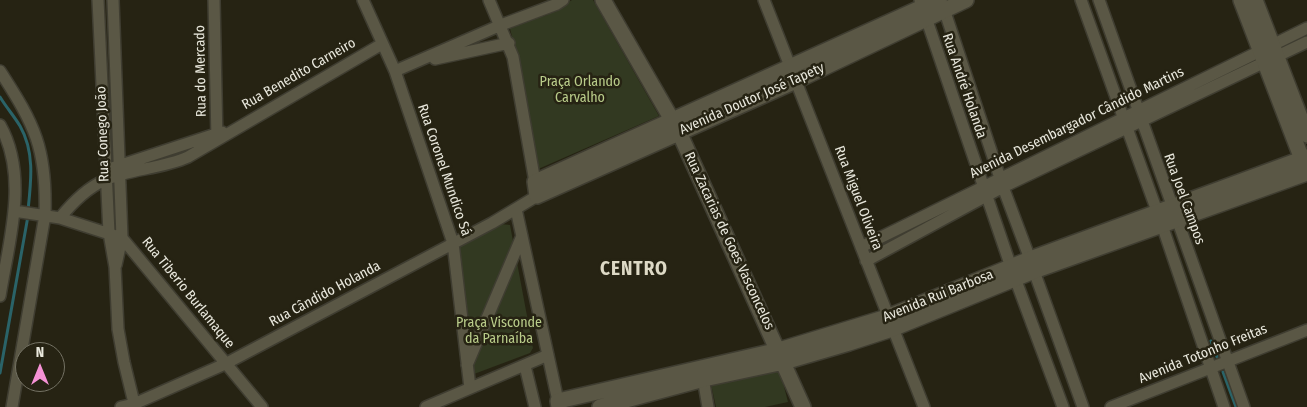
<!DOCTYPE html>
<meta charset="utf-8">
<style>
body{margin:0}
#map{position:relative;width:1307px;height:407px;overflow:hidden;background:#262313;font-family:"Fira Sans Condensed",sans-serif}
canvas{display:block}
.north{position:absolute;left:15px;top:342px;width:50px;height:50px;box-sizing:border-box;background:#262313;border:1px solid #747264;border-radius:50%;rotate:0deg;font-size:14px;font-weight:700;line-height:20px;text-align:center;color:#e9e8dd}
.north::after{content:'';display:block;margin:auto;width:18px;height:22px;background:#f491d4;clip-path:polygon(50% 0,100% 100%,50% 72%,0 100%)}
</style>
<div id="map">
<canvas width="1307" height="407"></canvas>
<div class="north">N</div>
</div>
<script>
const ctx = document.querySelector('canvas').getContext('2d');
ctx.lineJoin = 'round';
function paint(path, color) { ctx.fillStyle = color; ctx.fill(path, 'evenodd'); }
function stroke(path, color, width, dash) { ctx.strokeStyle = color; ctx.lineWidth = width; ctx.lineCap = dash ? 'butt' : 'round'; ctx.setLineDash(dash || []); ctx.stroke(path); }
function drawText(font, color, halo, rows, align = 'center') {
  ctx.font = font + ' "Fira Sans Condensed",sans-serif'; ctx.lineWidth = 5; ctx.setLineDash([]); ctx.textBaseline = 'middle'; ctx.strokeStyle = halo; ctx.fillStyle = color; for (const [text, x, y, turn = 0] of rows) {
    ctx.save(); ctx.translate(x, y); ctx.rotate((+turn || 0) * Math.PI / 180); ctx.textAlign = isNaN(turn) ? turn : align; if (halo) ctx.strokeText(text, 0, 0); ctx.fillText(text, 0, 0); ctx.restore();
  }
}
paint(new Path2D(`
 M572 0H593L659 116 536 170 515 48 507 17 545 16Z
 M492 223 510 225 533 348 530 353 474 374 464 306 459 238Z
 M778 363 788 402 765 407H716L710 380Z`), '#323921');
stroke(new Path2D(`
 M0 97C6 107 14 116 20 126 35 152 31 182 28 210
 M1211 341 1217 357
 M1223 372 1236 407
 M0 373 28 216`), '#2a6368', 3);
const street = new Path2D(`
 M98 0 109 233 115 267 118 329 124 362 135 407
 M113 0 122 238 116 265
 M214 0 217 140
 M363 0 395 71 453 243 470 388
 M489 0 513 57 535 182
 M764 0 924 407
 M920 0 1011 267
 M1081 0 1162 225 1224 407
 M1099 0 1244 407
 M942 3 1003 187 1030 259
 M435 59 509 43
 M0 71C35 125 47 149 45 215L12 407
 M395 71 501 25 557 4 563 0
 M0 125C29 177 9 240 0 296
 M112 168 222 132
 M516 209 558 401
 M14 211 60 218 122 238 262 407
 M60 218C72 203 87 188 105 180 129 169 161 169 188 157L382 44
 M861 247 1307 28
 M866 261 1003 187 1307 42
 M1034 271 1083 407
 M1015 278 1063 407
 M467 365 522 236
 M525 366 535 407
 M702 372 708 407
 M121 407 134 404 225 364 492 223 537 196
 M426 407 548 355
 M1111 407 1307 330`);
const secondary = new Path2D(`
 M603 0 679 132 803 407
 M938 0 535 182 537 196 796 81 966 0
 M1241 0 1305 167
 M1255 0 1307 135
 M559 407 558 401 779 350 887 317 1030 259 1307 157
 M600 407 704 379 784 362 849 343 892 329 1034 271 1307 173`);
stroke(street, '#3f3d31', 14);
stroke(secondary, '#3f3d31', 18);
stroke(street, '#5a5745', 11);
stroke(secondary, '#5a5745', 15);
drawText('14px', '#e9e8dd', '#262313', [
 ["Rua do Mercado",201,71,-91],
 ["Rua Benedito Carneiro",299,74,-30],
 ["Rua André Holanda",964,86,71],
 ["Avenida Doutor José Tapety",752,99,-24],
 ["Avenida Desembargador Cândido Martins",1077,123,-26],
 ["Rua Conego João",103,134,-92],
 ["Rua Coronel Mundico Sá",444,170,71],
 ["Rua Miguel Oliveira",858,198,69],
 ["Rua Joel Campos",1184,199,70],
 ["Rua Zacarias de Goes Vasconcelos",729,241,65],
 ["Rua Tiberio Burlamaque",188,293,51],
 ["Rua Cândido Holanda",325,294,-28],
 ["Avenida Rui Barbosa",938,296,-22],
 ["Avenida Totonho Freitas",1203,354,-22]
]);
drawText('14px', '#b9cc8a', '#262313', [
 ["Praça Orlando",580,82],
 ["Carvalho",580,98],
 ["Praça Visconde",499,323],
 ["da Parnaíba",499,339]
]);
ctx.letterSpacing = '1px';
drawText('bold 19px', '#ddd9c5', '#262313', [
 ["CENTRO",634,270]
]);
ctx.letterSpacing = '0px';
</script>
